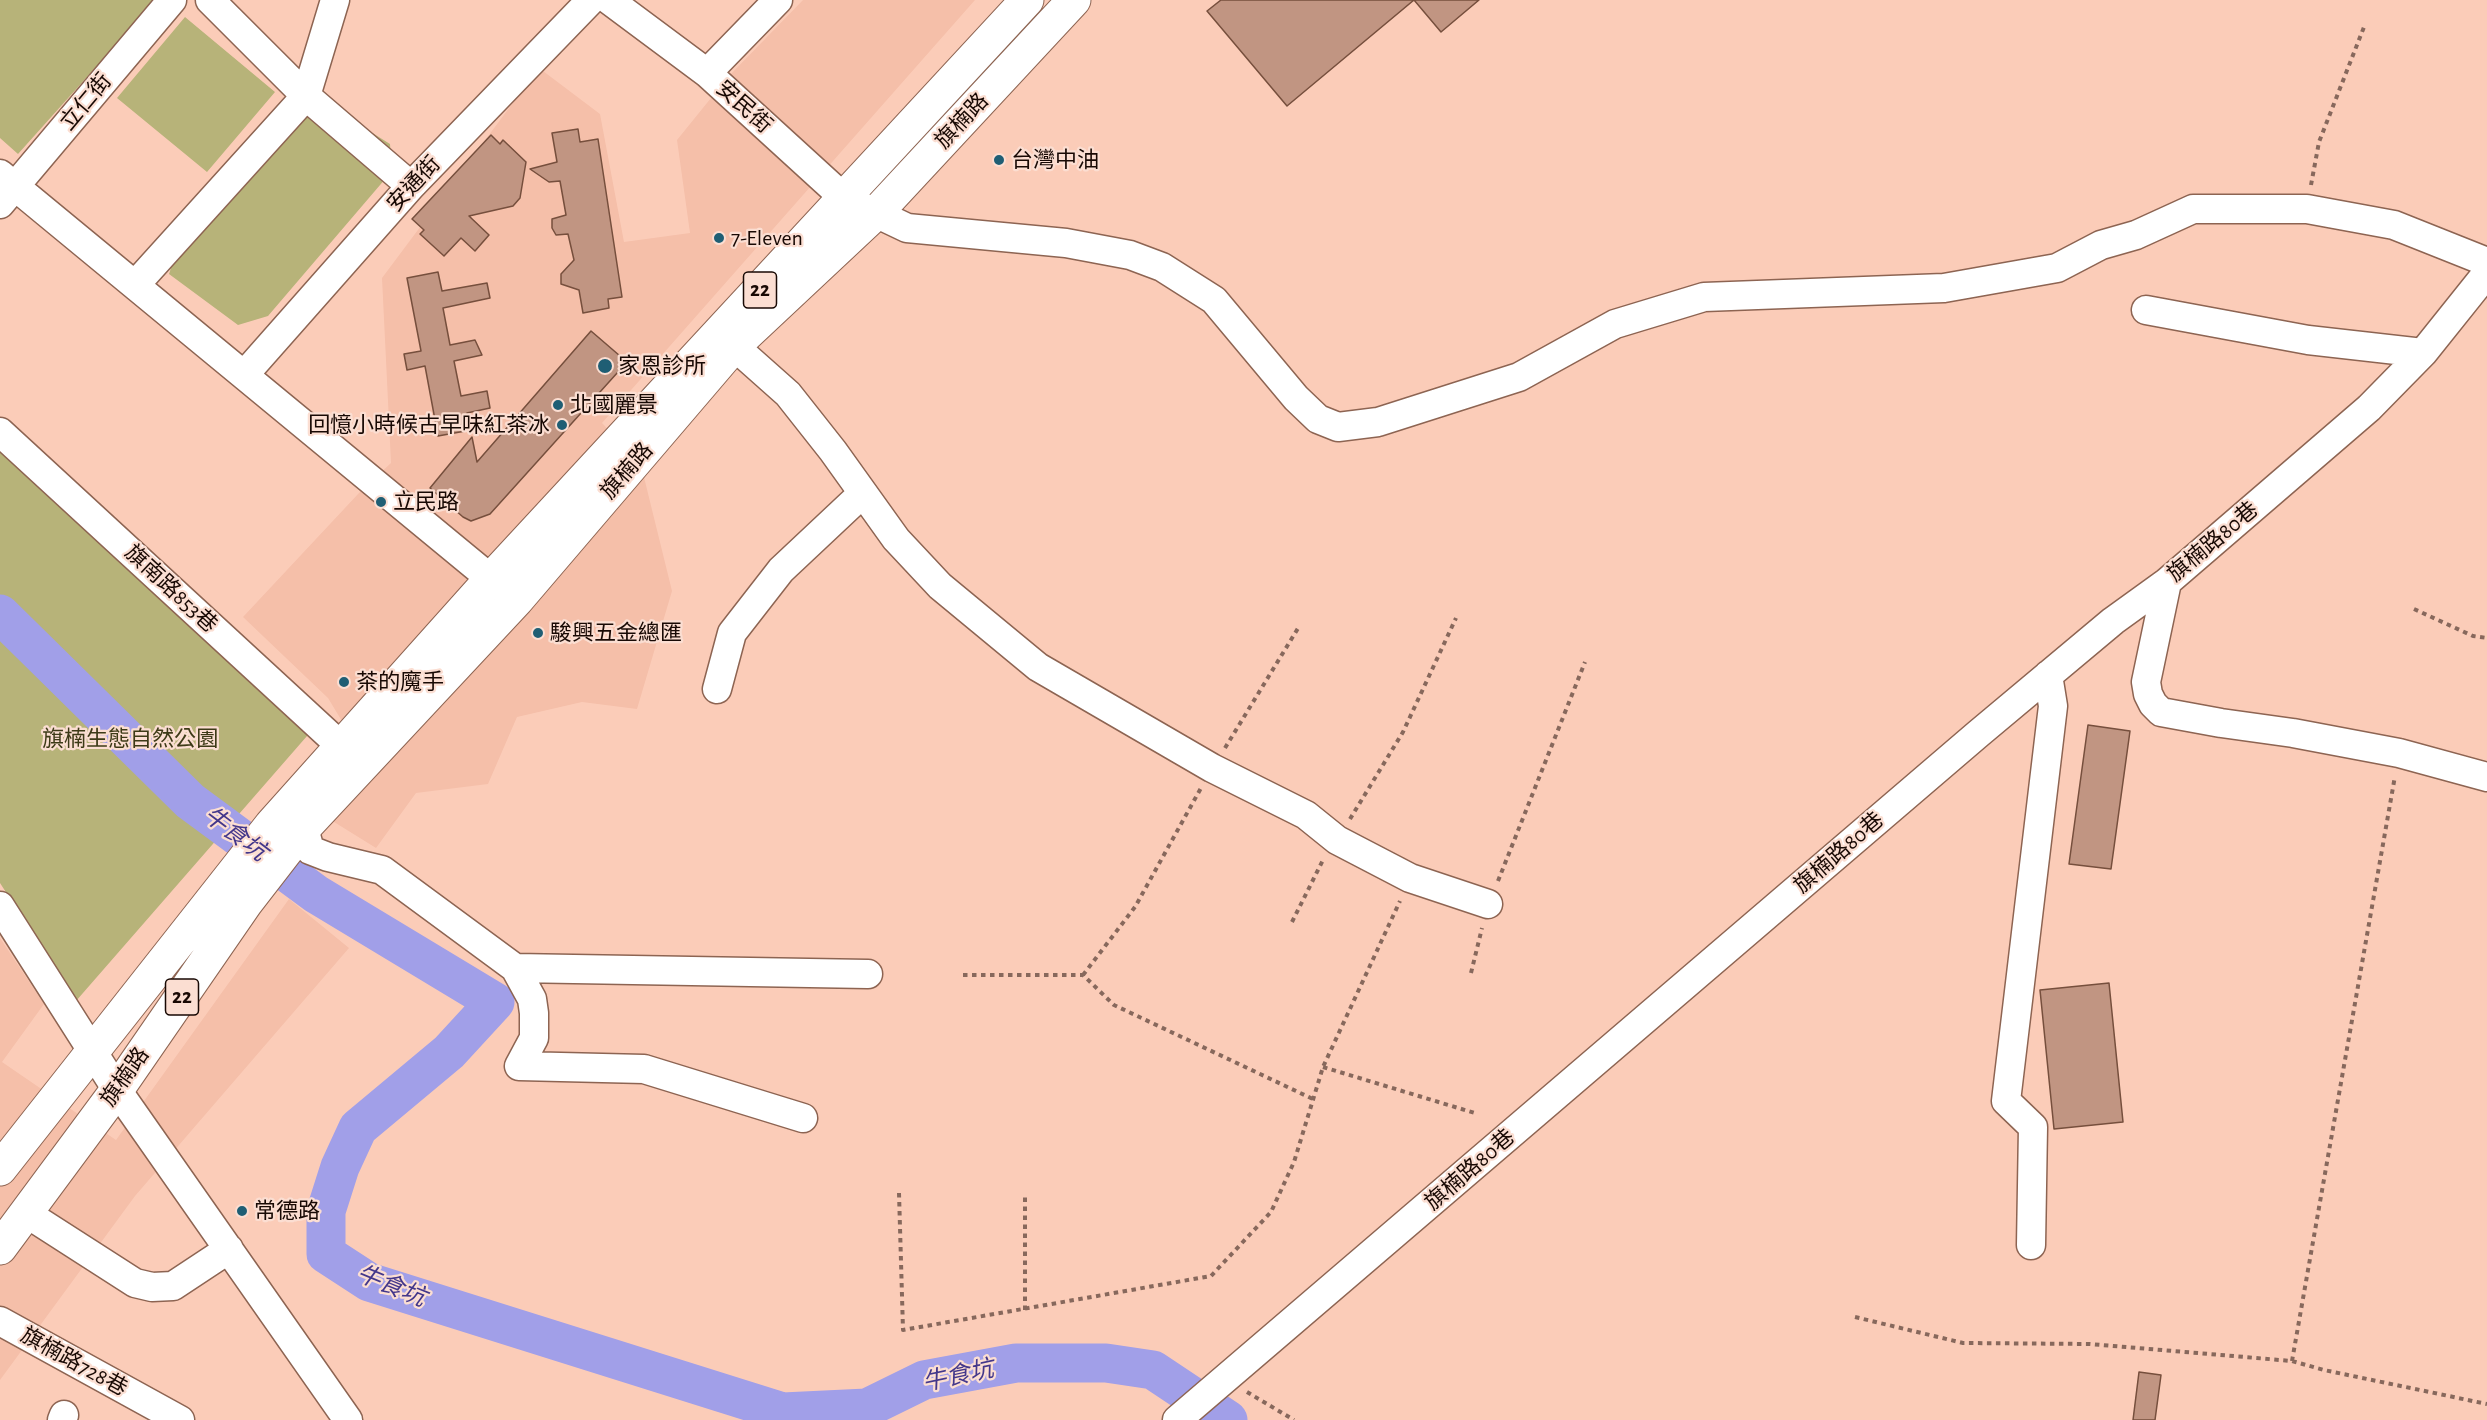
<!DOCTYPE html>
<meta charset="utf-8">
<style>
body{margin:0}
canvas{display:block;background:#fbccb8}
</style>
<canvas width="2487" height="1420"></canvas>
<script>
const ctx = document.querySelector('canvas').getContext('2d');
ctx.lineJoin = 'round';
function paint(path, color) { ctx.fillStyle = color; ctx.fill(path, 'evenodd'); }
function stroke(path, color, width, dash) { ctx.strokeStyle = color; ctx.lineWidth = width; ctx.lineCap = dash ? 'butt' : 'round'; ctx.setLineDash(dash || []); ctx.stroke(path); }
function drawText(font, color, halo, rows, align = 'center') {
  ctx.font = font + ' "Alegreya Sans","Noto Sans TC",sans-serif'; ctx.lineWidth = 4.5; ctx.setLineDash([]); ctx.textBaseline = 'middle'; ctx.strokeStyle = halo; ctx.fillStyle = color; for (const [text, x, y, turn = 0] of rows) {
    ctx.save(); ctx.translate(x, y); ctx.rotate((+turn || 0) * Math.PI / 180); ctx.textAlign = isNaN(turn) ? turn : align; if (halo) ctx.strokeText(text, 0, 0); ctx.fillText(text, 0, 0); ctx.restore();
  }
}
paint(new Path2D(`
 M803 0H975L602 423 641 465 672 591 637 709 582 702 517 717 488 784 416 793 376 848 297 799 351 736 328 698 243 617 359 493 391 463 382 278 539 68 600 114 624 242 690 233 677 140 728 77Z
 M289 899 349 948 135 1196 0 1380V938L44 1004 2 1062 116 1140Z`), '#f5bfa9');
paint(new Path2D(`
 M0 0H156L18 154 0 138Z
 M185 17 275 92 207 172 117 98Z
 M323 102 390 144 392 171 268 316 238 325 169 274 177 250 298 110Z
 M0 448 314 728 76 1001 0 883Z`), '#b7b379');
stroke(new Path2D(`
 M0 614 190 801 316 894 495 1002 449 1052 358 1128 340 1167 326 1211V1254L369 1282 783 1412 867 1408 924 1380 1016 1363H1106L1153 1370 1228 1420`), '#a19fe8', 39);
const building = new Path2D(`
 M1221 0H1479L1441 32 1414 0 1287 106 1207 11Z
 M578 129 580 142 598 139 622 297 608 299 609 308 583 313 579 290 561 284V274L574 260 568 234 556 235 552 228V219L566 215 560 181 549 182 530 169 557 162 552 133Z
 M491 135 500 144 503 140 526 162 520 198 513 206 469 216 489 235 475 251 461 238 444 256 420 234 424 230 412 219Z
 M438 272 442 291 487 283 490 298 443 308 450 345 475 340 482 355 454 361 461 396 487 391 490 408 467 413 471 430 438 436 425 366 407 370 404 354 421 351 407 278Z
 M591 331 627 362 490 514 471 521 463 517 430 488 472 437 477 462Z
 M2088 725 2130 731 2111 869 2069 864Z
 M2109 983 2123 1122 2054 1129 2040 990Z
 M2139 1372 2161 1375 2155 1420H2133Z`);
paint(building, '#c19582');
stroke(building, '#764f3d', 1.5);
const minor = new Path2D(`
 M210 0 306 96 411 186
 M609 0 707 73 844 198 907 228 1066 243 1130 255 1162 267 1214 300 1296 398 1318 419 1338 427 1378 422 1519 377 1615 324 1704 297 1944 288 2057 268 2101 245 2136 235 2193 209H2307L2394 225 2487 262
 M707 73 778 0
 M0 174 508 593
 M0 204 172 0
 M135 285 306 96 335 0
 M2146 310 2308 340 2423 353
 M734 346 788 394 833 451 896 539 940 586 1038 667 1212 768 1306 815 1337 840 1410 878 1488 904
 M244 375 411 186 591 0
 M0 432 342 747
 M2167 582 2146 682 2148 694 2153 704 2161 712 2221 723 2293 733 2399 753 2487 777
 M717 689 732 633 781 570 863 493
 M304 828 310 850 328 857 382 870 515 968 532 999 534 1013V1038L519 1066 644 1069 803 1118
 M0 906 117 1090 348 1420
 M515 968 868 974
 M26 1213 135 1283 152 1287 173 1286 229 1249
 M2031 1245 2033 1127 2006 1101 2053 706 2048 675
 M0 1321 180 1420
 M62 1420 64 1415
 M1177 1420 1978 734 2113 621 2167 582 2369 408 2423 353 2487 273`);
const major = new Path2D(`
 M0 1169 271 825 491 579 1027 0
 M0 1248 117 1090 246 903 304 828 517 600 734 346 876 213 1074 0`);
stroke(minor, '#8d6452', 31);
stroke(major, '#8d6452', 35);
stroke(new Path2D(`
 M2311 185 2319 142 2364 27
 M2414 609 2473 636 2487 638
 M1225 748 1300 625
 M1350 819 1403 732 1456 618
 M1498 881 1585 662
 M1292 922 1323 860
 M1471 973 1482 928
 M963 975H1083L1114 1005 1315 1100
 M1083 975 1135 907 1201 788
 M1323 1067 1478 1114
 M899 1193 903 1330 1211 1276 1271 1212 1294 1162 1323 1067 1400 901
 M1025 1310V1193
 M1855 1317 1963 1343 2090 1344 2292 1361 2324 1370 2487 1404
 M2292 1361 2395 776
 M1247 1392 1294 1420`), '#87685c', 4, [4.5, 4.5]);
stroke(minor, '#fff', 28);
stroke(major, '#fff', 33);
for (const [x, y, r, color] of [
 [999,160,6,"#1f5e74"],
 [719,238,6,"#1f5e74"],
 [605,366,8,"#1f5e74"],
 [558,405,6,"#1f5e74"],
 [562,425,6,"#1f5e74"],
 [381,502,6,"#1f5e74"],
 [538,633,6,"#1f5e74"],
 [344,682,6,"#1f5e74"],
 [242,1211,6,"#1f5e74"]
]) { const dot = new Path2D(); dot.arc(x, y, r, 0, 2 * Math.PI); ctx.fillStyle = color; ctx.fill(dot); stroke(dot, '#fbded2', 2); }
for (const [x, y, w] of [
 [760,290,33],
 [182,997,33]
]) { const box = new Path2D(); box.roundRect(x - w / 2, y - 18, w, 36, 4.5); ctx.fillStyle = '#fbded2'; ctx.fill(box); stroke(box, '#180904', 1.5); }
drawText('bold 21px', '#180904', null, [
 ["22",760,290],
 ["22",182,997]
]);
drawText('22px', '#180904', '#fbded2', [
 ["立仁街",86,102,-50],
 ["安民街",744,107,42],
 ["旗楠路",962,121,-47],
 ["安通街",414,184,-47],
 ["旗楠路",627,471,-49],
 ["旗楠路80巷",2213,542,-40],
 ["旗南路853巷",171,589,43],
 ["旗楠路80巷",1839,853,-41],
 ["旗楠路",125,1077,-55],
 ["旗楠路80巷",1470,1170,-41],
 ["旗楠路728巷",74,1362,29]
]);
drawText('22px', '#180904', '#fbded2', [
 ["台灣中油",1011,160],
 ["7-Eleven",731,238],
 ["家恩診所",618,366],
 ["北國麗景",570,405],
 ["回憶小時候古早味紅茶冰",550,425,"right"],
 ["立民路",393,502],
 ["駿興五金總匯",550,633],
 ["茶的魔手",356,682],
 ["常德路",254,1211]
], 'left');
drawText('22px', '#3d3a17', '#fbded2', [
 ["旗楠生態自然公園",130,739]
]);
drawText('italic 24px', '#43378b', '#fbded2', [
 ["牛食坑",235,834,37],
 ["牛食坑",391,1286,22],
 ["牛食坑",958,1376,-12]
]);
</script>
